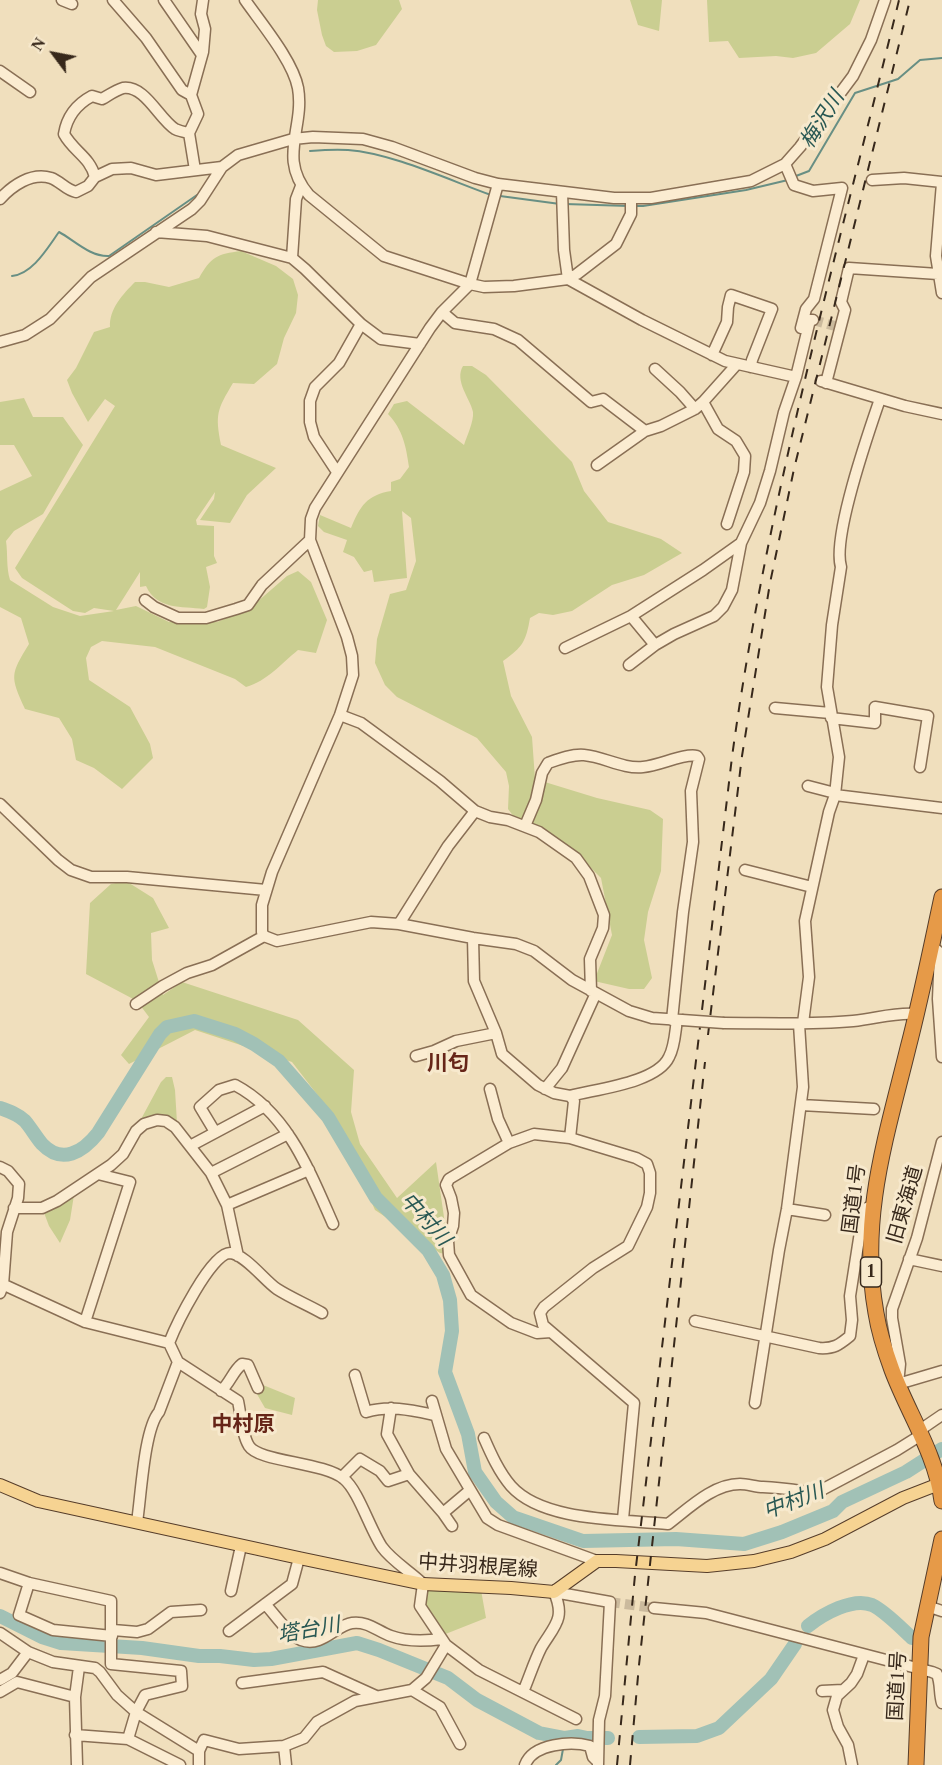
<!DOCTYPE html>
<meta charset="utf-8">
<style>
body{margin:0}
#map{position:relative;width:942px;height:1765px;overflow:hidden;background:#f0dfbd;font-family:"Times New Roman",serif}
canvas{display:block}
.north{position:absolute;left:24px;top:24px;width:60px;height:60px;-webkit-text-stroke:4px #f7e9cd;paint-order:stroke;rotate:302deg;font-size:16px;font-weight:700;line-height:24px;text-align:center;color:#37281b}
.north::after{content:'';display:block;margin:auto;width:21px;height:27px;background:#37281b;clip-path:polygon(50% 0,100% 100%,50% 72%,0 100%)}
</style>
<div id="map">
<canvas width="942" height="1765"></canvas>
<div class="north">N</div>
</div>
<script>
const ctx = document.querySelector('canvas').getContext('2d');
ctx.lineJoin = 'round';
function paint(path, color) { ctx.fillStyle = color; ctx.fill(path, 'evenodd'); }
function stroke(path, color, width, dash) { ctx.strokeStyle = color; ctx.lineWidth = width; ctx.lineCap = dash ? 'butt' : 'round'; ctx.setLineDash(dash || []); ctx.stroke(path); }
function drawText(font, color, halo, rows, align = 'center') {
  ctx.font = font + ' "Times New Roman","Noto Sans JP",serif'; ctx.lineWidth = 6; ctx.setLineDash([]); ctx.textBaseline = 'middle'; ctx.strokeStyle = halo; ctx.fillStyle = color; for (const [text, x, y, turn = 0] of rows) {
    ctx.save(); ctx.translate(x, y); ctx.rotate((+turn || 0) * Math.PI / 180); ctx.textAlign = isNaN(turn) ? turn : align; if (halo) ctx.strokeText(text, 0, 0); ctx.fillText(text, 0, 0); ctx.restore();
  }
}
paint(new Path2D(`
 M318 0H399L402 9 376 45 357 51 334 52 326 46 322 35 317 10Z
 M630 0H662L659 31 638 25Z
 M707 0H860L850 24 816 53 793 58 776 56 739 58 728 41 709 42Z
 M241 251 276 266 293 279 298 295 296 313 284 338 277 364 254 384 233 383C217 410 215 414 221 445L276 468 247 495 230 523 200 520 214 499 215 492 196 520 197 525 214 526V556L217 563 206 567 210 587 207 607 204 609C181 606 157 610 146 586L140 587V572L116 610 136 606 169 622H217L249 609 287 576 298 571 311 582 327 620 316 653 298 650C281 664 267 681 246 687L235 679 155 647 102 641 91 647 86 658 89 680 130 707 150 744 153 758 122 789 94 768 76 760 72 739 59 718 25 709C10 676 10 675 29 644L21 618 0 607V491L32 476 14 445H0V402L24 398 33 417H63L83 445 43 514 14 531 6 541C8 555 6 566 10 580L53 607 80 616 114 611 94 608 85 613 73 611 22 578 15 568 115 406 105 399 88 422 72 393 67 380 76 368 94 332 110 327C109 309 123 294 135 282H145L169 287 199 278C211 257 217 254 241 251Z
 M463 366H472L486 375 572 462 584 491 608 522 661 539 682 553 644 575 612 585 572 611 553 615 539 613 530 618C526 641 523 647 503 661L511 696 532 737 535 779 597 798 650 810 663 819 661 871 648 912 644 940 652 978 644 989H629L594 981 612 935 601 878 569 846 524 830 508 809 509 786 506 772 477 738 397 697 385 685 375 663 377 639 390 594 406 590 416 561 411 518 402 511 407 578 374 582 372 570 364 572 354 557 343 552 347 540 324 532 318 526 320 515 351 528C360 506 367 495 391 491V482L400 479 409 467C406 446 403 430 388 414L394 404 407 401 464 445C467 436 474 421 473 412 470 398 454 381 463 366Z
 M126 881 153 898 169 928 151 933 152 960 163 995 182 982 298 1020 354 1070 351 1112 360 1144 397 1198 436 1162 446 1231V1254L440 1253 375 1210 333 1115 292 1062 195 1030 129 1064 121 1055 149 1017 137 1001 86 974 90 903 111 884Z
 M166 1077H172L175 1090 177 1123 140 1121 161 1082Z
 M74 1195 70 1220 60 1243 49 1226 43 1210Z
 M263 1385 295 1398 292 1415 265 1408 254 1389Z
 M427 1588 481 1590 486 1618 443 1635 424 1605Z`), '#cace91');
stroke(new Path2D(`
 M310 151C322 150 335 149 348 150 391 153 449 180 491 195
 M796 176 809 171 855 93 898 79 920 60 942 58
 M500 196 560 204
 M565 204 629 206
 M634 206H643L746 190 788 180
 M12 276C33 274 48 247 59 232 74 240 90 257 109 256L197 195
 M556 1765 561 1760 563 1749`), '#688f84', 2);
stroke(new Path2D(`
 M0 1108C9 1111 18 1114 25 1121 31 1128 36 1137 42 1144 62 1165 83 1152 98 1133L160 1034 167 1027 194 1021 235 1034 254 1044 279 1061 328 1117 376 1198 428 1250 443 1275 450 1300 452 1331 445 1372 468 1434 475 1472 496 1502 513 1517 583 1541 676 1539 744 1544 782 1532 833 1511 842 1502 906 1472 942 1449
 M0 1616 42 1637 61 1643 142 1648 199 1656H220L254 1660 271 1659 357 1643 379 1650 448 1678 477 1700 539 1733 565 1738 578 1736 587 1738H608
 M808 1626C823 1614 853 1597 872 1605 885 1611 901 1628 912 1638
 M639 1737 697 1736 719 1728 771 1679 795 1644`), '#a1c1b6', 14);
stroke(new Path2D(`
 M813 320 835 326
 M610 1602 654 1608`), '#cbba9d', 10, [10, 5]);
const minor = new Path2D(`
 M62 0 72 4
 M113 0 146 38 182 90 191 95 198 114 189 133 195 170
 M164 0 202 55
 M245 0C261 23 293 61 298 88 305 128 277 158 309 195L384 256 470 284 442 312 430 328 315 508 311 519 310 540 347 637 352 656 353 675 340 715 272 872 262 905V932L264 936 277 941 371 922 399 924 473 938 516 944 534 951 572 980 629 1011 652 1018 682 1020
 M0 71 30 92
 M191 95 203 52 205 29 201 14 203 0
 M785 164 794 185 813 191 842 188 814 299 806 309 801 328
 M95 177C90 157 74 152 64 134 67 116 77 104 92 96L102 99C109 95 116 90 123 88 145 85 159 119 175 129 179 131 184 132 189 133
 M872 180 904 178 942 182
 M942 183 936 256 942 293
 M498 184 470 284 484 287 514 286 568 279 577 274 616 244 631 214V199
 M562 192 564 250 568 279 642 320 725 361 796 377
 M0 199C12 186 31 172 51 178 60 181 66 190 76 192L88 186 95 177 112 169 131 168 156 175 222 167
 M156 232 207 236 292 258 305 269 361 324 381 339 420 344
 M292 258 296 199 301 186
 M442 312 455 323 494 329 518 340 591 402 603 399 645 431
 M0 342 25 335 50 319 91 277 192 209 200 201 222 167 238 155 293 139 313 137 363 139 392 147 475 178 498 184 614 198H651L751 181 785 164 800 147 853 76 871 40 885 0
 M712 355 727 322 728 307 731 295 772 309 752 360 751 367
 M655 369 680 392 695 409
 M821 381 905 406 942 414
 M826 383 845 310 841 302 849 268 938 274
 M703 402 718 429 736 441 745 456 744 472 727 524
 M597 465 645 431 661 426 695 409 703 402 737 364
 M337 472 314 437 310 422V401L315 387 339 363 361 324
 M145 600 154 607 178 618H206L236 609 248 605 262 585 310 540
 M631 616 655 645 674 634 714 616 723 607 732 590 741 543 760 503 770 471 784 412 796 377 810 320H813
 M565 648 631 616 703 570 741 543
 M629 665 655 645
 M775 708 830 713
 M340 715 361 723 440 781 475 811 490 817 508 820 539 832 576 858 589 876 604 915 603 928 590 959 591 991
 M831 718 875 723V707L928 716 920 767
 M808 786 835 793
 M835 795 942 808
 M0 804 58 860 71 870 91 877H127L266 890
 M525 826 536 800 542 773 548 763C559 759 572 754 584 755 605 757 622 769 643 767 659 766 684 753 697 756L699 759 691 791 693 842 683 912 672 1020
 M745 870 812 887
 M399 924 448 846 475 811
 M473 938 474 981 496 1033 502 1054 538 1085 554 1093 570 1096 574 1101 570 1138
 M932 946 940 953 938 999 942 1057
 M136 1004 163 986 187 973 212 965 264 936
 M724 1023C767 1023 810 1025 853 1021 876 1019 893 1012 917 1014
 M803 1023 809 977 805 921 829 812 835 795 839 757 827 687 832 625 841 567C832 537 869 431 880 399
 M416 1056 434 1051 456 1041 496 1033
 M490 1089 498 1119 509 1143
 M545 1089 562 1068 596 993
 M570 1096C596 1089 657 1083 669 1057 675 1046 675 1032 677 1020
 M801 1105 874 1109
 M215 1132 200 1107 219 1090 235 1085C288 1113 310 1172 333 1224
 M942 1142 917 1238 892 1309V1318L900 1364 898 1384 942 1371
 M190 1146 265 1106
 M0 1167 8 1171 19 1184 18 1198 7 1232 3 1285 0 1293
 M211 1173 288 1134
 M227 1205 309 1170
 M14 1208H42L57 1201 111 1165 123 1154 136 1131 144 1124 157 1120 166 1121 175 1127 211 1173 227 1205 238 1256
 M787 1209 825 1215
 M909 1259 942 1266
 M0 1283 85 1322 169 1343
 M695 1321 819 1348C834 1349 839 1345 850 1336L852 1320 850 1296 863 1213 867 1208 872 1206
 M85 1322 130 1182 98 1174
 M551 1332 537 1333 511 1323 471 1295 449 1255 448 1241 453 1226 454 1213 451 1198 446 1185 449 1179 509 1143 534 1134 570 1138 636 1158 647 1164 650 1173V1193L647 1207 628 1246 593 1268 544 1307 540 1313 543 1325 634 1403 623 1519
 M355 1375 366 1412C390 1405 411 1410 435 1415
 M221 1391C230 1383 233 1371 242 1364L248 1365 258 1388
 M432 1401 446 1449 487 1518 498 1525 597 1561
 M755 1403 779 1250 787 1209 803 1087 799 1024
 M391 1408 387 1434 409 1474
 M920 1430 942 1415
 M484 1438C491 1454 499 1472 511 1486 543 1522 622 1519 668 1524 689 1508 713 1484 740 1484 748 1484 756 1487 763 1487 781 1488 797 1489 814 1494L897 1450 921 1435
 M342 1477 360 1459 380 1471 388 1481 409 1474 443 1513 452 1526
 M443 1513 469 1491
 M137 1522C141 1497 144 1429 159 1412L178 1362
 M0 1573 29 1583 111 1601V1664L181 1671 182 1686 145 1695 136 1712 199 1751
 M29 1583 19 1615 53 1630 112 1636
 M231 1591 241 1546
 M554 1592 610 1602 605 1696 599 1720 598 1765
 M265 1604C274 1613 289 1636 301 1640 322 1648 336 1625 352 1623 368 1621 377 1631 391 1636 407 1642 426 1641 442 1639
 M927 1606 942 1611
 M654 1608 706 1613 932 1672 937 1674C941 1684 939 1693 942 1703
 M113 1630 137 1632 148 1629 171 1612 201 1610
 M229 1631 292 1584 299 1558
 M0 1633 28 1652 12 1673 0 1680
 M446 1645 479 1670 576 1719
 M28 1652 53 1662 95 1668 100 1672 117 1695 136 1712 128 1739
 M242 1683 323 1672 376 1696
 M412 1690 440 1707 460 1744
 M822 1691 843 1690
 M0 1692 17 1682 75 1697
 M523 1692C529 1678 534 1662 541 1648 554 1626 566 1619 554 1592
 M75 1735 128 1739 180 1765
 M284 1746 286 1765
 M77 1765 75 1697 79 1667
 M199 1765V1751L204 1740 239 1749 284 1746 304 1738 317 1722 355 1701 412 1690 426 1678 446 1645 420 1606 423 1584C411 1572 392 1561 382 1547 370 1529 358 1490 344 1479 324 1462 259 1462 249 1446 242 1435 241 1415 238 1401L178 1362 169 1343C176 1325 211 1253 230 1253 245 1254 265 1281 277 1289 291 1298 308 1305 322 1313
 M525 1765C533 1743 572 1741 590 1746L593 1757 596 1760
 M852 1765 848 1745 838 1727 833 1710 837 1696 851 1683 857 1674 864 1655`);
const major = new Path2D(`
 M0 1485 38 1501 299 1558 423 1584 511 1588 554 1592 597 1561H616L707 1566 754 1561 791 1552 825 1539 903 1498 939 1484`);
const highway = new Path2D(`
 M942 897C931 948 921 998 908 1048 886 1138 859 1219 876 1313 879 1332 885 1351 892 1370 908 1413 936 1454 942 1501
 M916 1765 921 1637 942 1539`);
stroke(minor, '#896f55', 13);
stroke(major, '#563d2a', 14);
stroke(highway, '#563d2a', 17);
stroke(minor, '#fbecd1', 10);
stroke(major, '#f6d392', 12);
stroke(highway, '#e69a48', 15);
stroke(new Path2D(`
 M708 1035 742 756 770 583 794 469 910 0
 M617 1765 635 1575 732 757C767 500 838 251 899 0
 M630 1765 639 1665 705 1062`), '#37281b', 2, [10, 10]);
const minorBridge = new Path2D(`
 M682 1020 724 1023`);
stroke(minorBridge, '#896f55', 13, []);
stroke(minorBridge, '#fbecd1', 10);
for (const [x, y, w] of [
 [871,1272,21]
]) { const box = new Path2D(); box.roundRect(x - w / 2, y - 15, w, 30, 4.5); ctx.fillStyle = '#f7e9cd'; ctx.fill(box); stroke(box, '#37281b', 1.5); }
drawText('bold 18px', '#37281b', null, [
 ["1",871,1272]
]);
drawText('20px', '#37281b', '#f7e9cd', [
 ["国道1号",855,1199,-83],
 ["旧東海道",906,1205,-74],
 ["中井羽根尾線",478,1567,4],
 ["国道1号",898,1686,-87]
]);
drawText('italic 21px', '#295853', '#f7e9cd', [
 ["梅沢川",823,120,-58],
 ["中村川",425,1220,48],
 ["中村川",794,1502,-21],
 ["塔台川",309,1631,-10]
]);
drawText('bold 21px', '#662518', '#f7e9cd', [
 ["川匂",448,1065],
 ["中村原",243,1426]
]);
</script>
